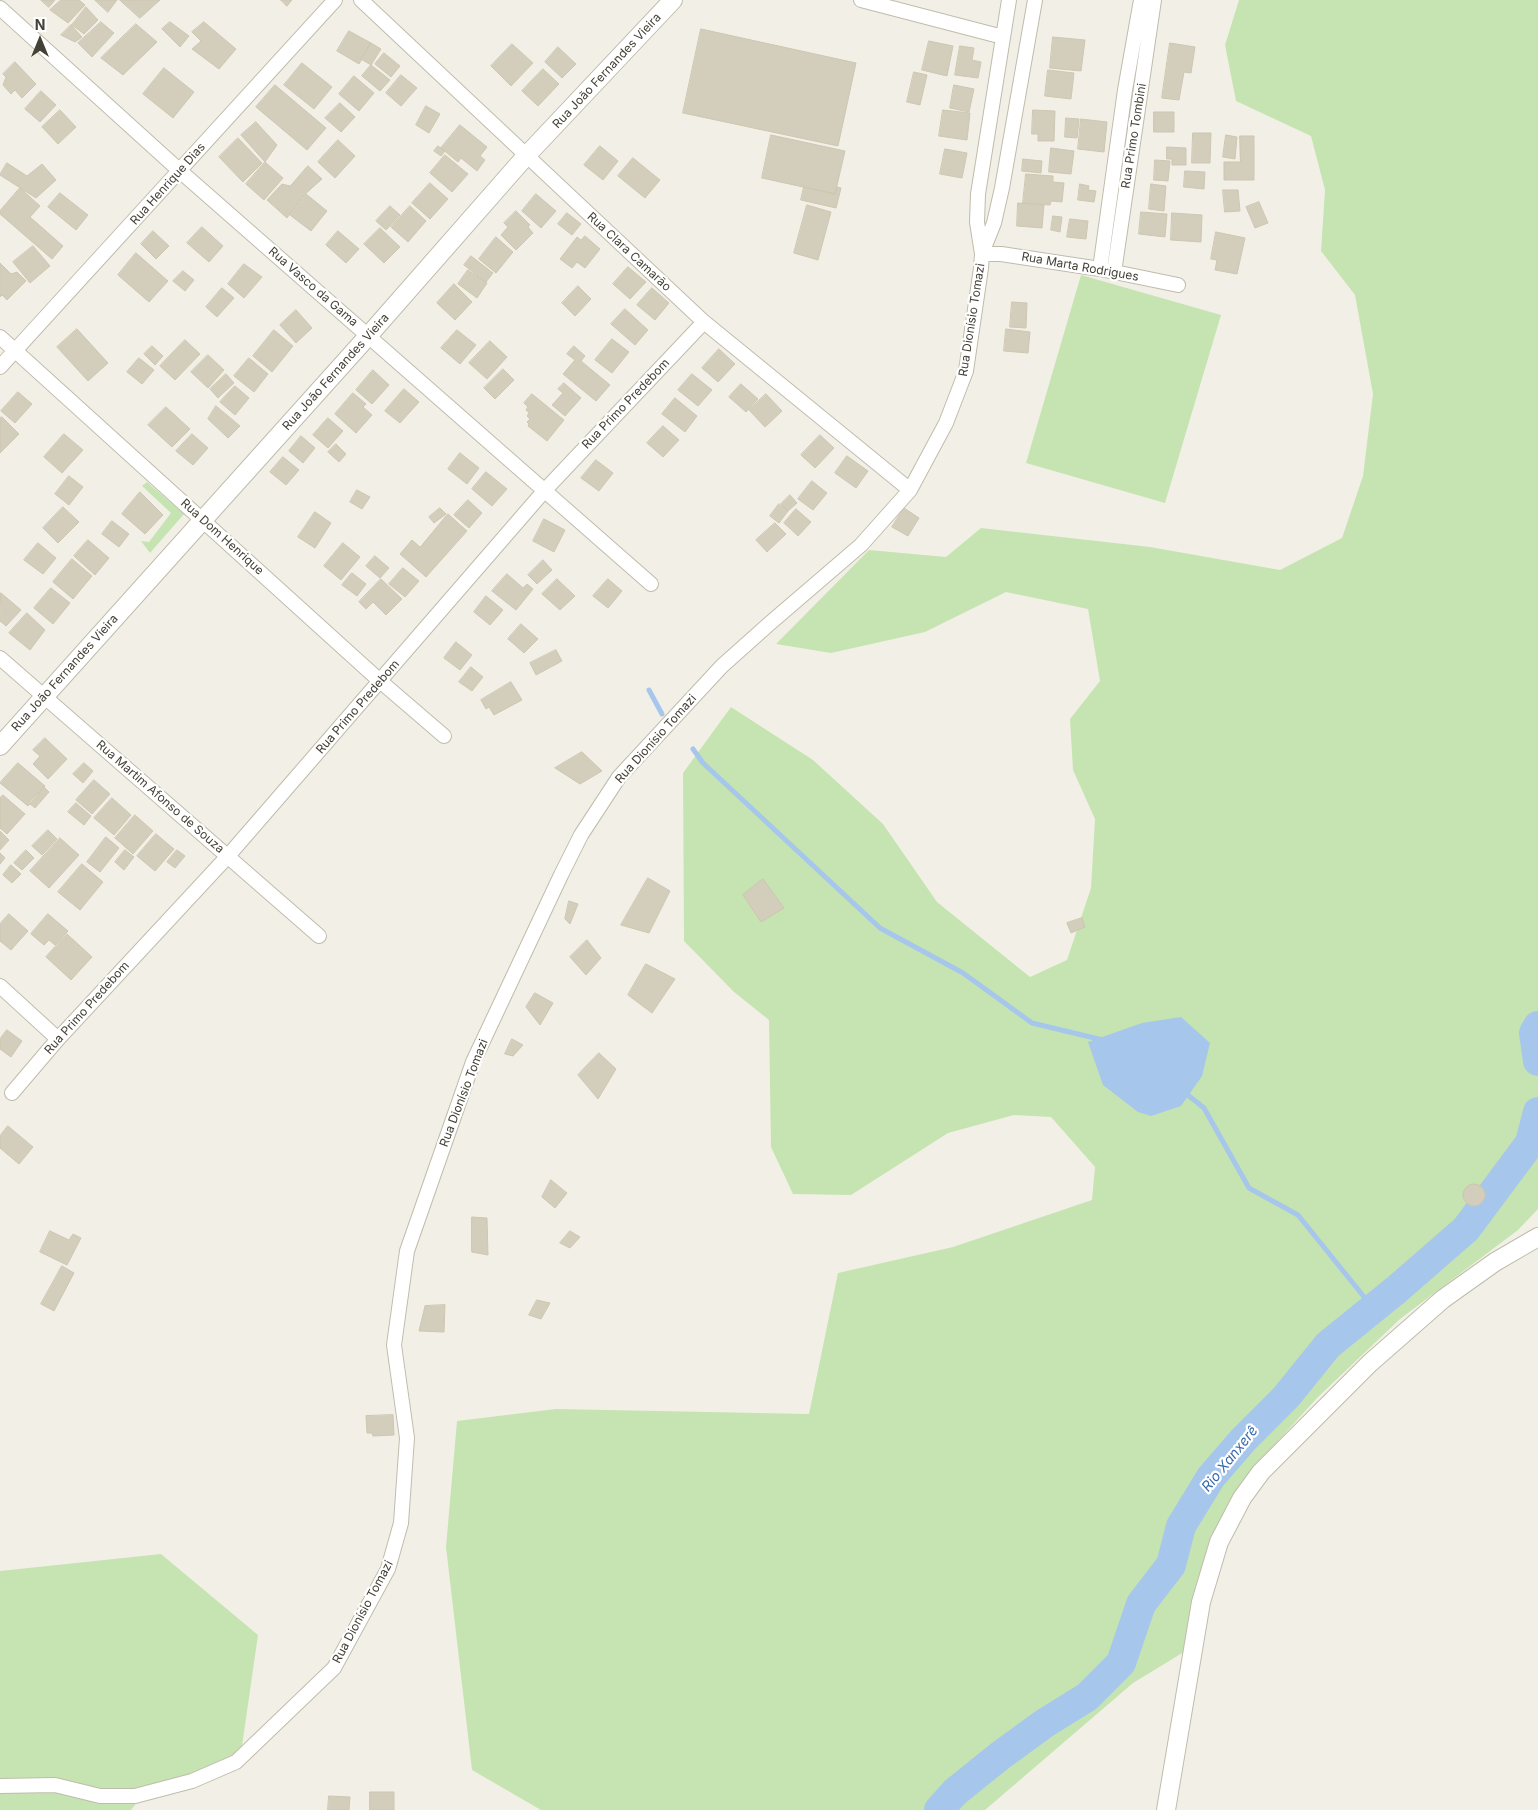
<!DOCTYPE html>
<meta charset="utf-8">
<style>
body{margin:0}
#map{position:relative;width:1538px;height:1810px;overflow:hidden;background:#f2f0e6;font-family:Inter,sans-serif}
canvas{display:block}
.north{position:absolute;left:15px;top:15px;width:50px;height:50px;-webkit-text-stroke:4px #fff;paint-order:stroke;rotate:0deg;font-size:14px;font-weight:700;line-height:20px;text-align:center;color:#444136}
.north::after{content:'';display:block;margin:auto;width:18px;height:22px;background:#444136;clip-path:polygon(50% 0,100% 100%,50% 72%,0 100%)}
</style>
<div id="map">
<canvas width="1538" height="1810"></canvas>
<div class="north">N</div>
</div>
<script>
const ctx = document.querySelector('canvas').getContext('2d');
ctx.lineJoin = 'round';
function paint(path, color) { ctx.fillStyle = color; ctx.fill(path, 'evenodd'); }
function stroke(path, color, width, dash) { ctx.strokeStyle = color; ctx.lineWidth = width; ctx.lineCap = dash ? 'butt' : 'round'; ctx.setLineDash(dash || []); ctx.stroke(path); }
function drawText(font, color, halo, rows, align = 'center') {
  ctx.font = font + ' Inter,sans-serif'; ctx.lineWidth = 4.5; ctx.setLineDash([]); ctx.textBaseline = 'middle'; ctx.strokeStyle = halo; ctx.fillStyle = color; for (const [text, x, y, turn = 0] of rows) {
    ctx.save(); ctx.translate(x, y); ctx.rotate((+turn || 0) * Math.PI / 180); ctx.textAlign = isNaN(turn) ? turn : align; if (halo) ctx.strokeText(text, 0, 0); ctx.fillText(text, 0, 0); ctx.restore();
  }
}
paint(new Path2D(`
 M1239 0H1538V1209L1518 1230 1400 1319 1317 1398 1250 1472 1229 1504 1217 1527 1184 1652 1133 1683 985 1810H541L472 1770 446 1547 457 1421 556 1409 809 1414 838 1273 953 1247 1092 1200 1095 1167 1051 1117 1014 1115 948 1133 851 1195 793 1194 771 1147 769 1020 734 992 684 941 683 773 731 707 813 760 883 824 937 902 1030 977 1067 960 1091 888 1095 819 1073 770 1070 719 1100 681 1088 609 1006 592 925 632 831 653 776 644 869 550 946 557 981 528 1150 547 1280 570 1342 538 1363 476 1373 394 1355 295 1321 251 1325 190 1311 136 1236 101 1225 45Z
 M1081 275 1221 315 1165 503 1026 463Z
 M147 482 184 514 150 553 141 541 149 542 171 513 142 486Z
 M161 1554 258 1635 241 1753 142 1796 131 1810H0V1571Z`), '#c6e4b1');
paint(new Path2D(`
 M1181 1017 1210 1043 1202 1076 1181 1106 1151 1116 1138 1112 1103 1085 1088 1042 1142 1023Z`), '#a6c6ec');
stroke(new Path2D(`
 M649 690 662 714
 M693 749 703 763 880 928 963 973 1032 1023 1103 1040
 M1184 1092 1204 1108 1249 1188 1298 1215 1373 1308`), '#a6c6ec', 5);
stroke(new Path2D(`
 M1538 1026 1534 1033 1538 1061
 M939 1810 955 1792 1001 1755 1045 1723 1087 1697 1121 1663 1141 1604 1171 1565 1181 1526 1211 1477 1243 1440 1286 1397 1328 1345 1396 1290 1466 1229 1530 1143 1538 1112`), '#a6c6ec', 30);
const building = new Path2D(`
 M41 0H55L49 7Z
 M61 0H79L85 5 68 23 50 10Z
 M95 0H117L108 12Z
 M120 0H160L140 18Z
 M281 0H292L287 6Z
 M86 7 98 20 84 34 72 25Z
 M101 22 114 33 92 57 78 43Z
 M170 22 189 36 180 47 162 29Z
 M204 22 236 49 219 69 192 49 201 41 192 32Z
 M136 24 157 42 123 75 101 58Z
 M71 25 82 37 75 42 61 35Z
 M701 29 856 63 838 146 683 113Z
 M349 31 371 43 359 64 337 51Z
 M1053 37 1085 40 1081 71 1050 68Z
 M929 41 953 46 947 76 922 70Z
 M371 43 381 49 371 65 361 59Z
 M1170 43 1195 47 1191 73 1184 72 1179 100 1162 98Z
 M512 44 533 63 511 86 491 66Z
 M960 46 974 48 972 60 981 62 978 78 955 75Z
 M558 47 576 64 562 78 545 62Z
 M384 53 400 66 391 77 375 64Z
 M15 62 36 84 22 98 15 90 11 94 3 85 6 77 3 74Z
 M302 63 332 87 314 109 284 85Z
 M371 65 390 80 380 91 362 76Z
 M164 68 194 92 173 118 143 94Z
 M543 69 559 84 538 106 522 91Z
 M1048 70 1074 73 1071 99 1045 96Z
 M914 72 927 75 920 105 907 102Z
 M401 75 417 88 401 106 386 93Z
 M354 76 374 93 359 111 339 94Z
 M275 85 326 128 307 150 256 107Z
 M954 85 974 89 969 112 950 108Z
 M41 91 56 105 40 122 25 109Z
 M340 103 355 117 341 132 325 118Z
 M426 106 440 114 429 133 416 125Z
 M60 110 76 127 58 144 42 127Z
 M943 110 970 113 967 140 939 136Z
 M1033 110 1055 111 1054 141H1038V134H1032Z
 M1154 112H1174V132H1154Z
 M1066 118 1079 119 1077 138 1065 137Z
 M1081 119 1107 122 1104 152 1078 149Z
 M256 122 277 145 265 162 241 135Z
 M460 125 487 147 480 156 485 160 477 171 461 158 458 162 441 148Z
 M1193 133H1211L1210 163H1192Z
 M771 135 845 151 835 194 762 178Z
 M1226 135 1237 137 1235 159 1223 157Z
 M1240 136H1254V180H1224V162H1240Z
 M238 138 262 163 243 182 219 157Z
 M338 140 355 156 335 178 318 162Z
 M438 146 445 151 441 156 434 151Z
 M600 146 618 161 603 180 584 165Z
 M1167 147 1186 148V165H1172V159H1167Z
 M1051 148 1074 151 1071 174 1049 172Z
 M945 149 967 153 962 178 940 174Z
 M445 155 468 174 452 192 430 173Z
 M633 158 660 180 645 198 618 176Z
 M1023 159 1042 161 1041 173 1022 171Z
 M1155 160 1170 161 1168 181 1154 180Z
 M265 162 283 178 264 200 246 184Z
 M7 163 27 176 42 164 56 180 36 198 0 175Z
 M308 166 322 179 303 196 287 218 267 200 282 184 290 186Z
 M1185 171 1205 172 1204 189 1184 187Z
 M1026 174 1053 176V182L1064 183 1062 202 1051 201 1050 205 1023 203Z
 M430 183 448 199 430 219 412 203Z
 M1080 184 1089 186 1088 190 1096 191 1094 202 1078 200Z
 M1151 184 1166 186 1164 211 1149 209Z
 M804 187 835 194 837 187 841 188 836 208 801 200Z
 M20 188 40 206 30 217 63 246 52 259 0 214V211Z
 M1223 190H1238L1240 211 1225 212Z
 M60 193 88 215 76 230 48 207Z
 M306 194 327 211 311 231 290 215Z
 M536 194 556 211 541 228 522 211Z
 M1259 202 1268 223 1255 228 1246 207Z
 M1018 203 1044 205 1042 228 1017 226Z
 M807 205 831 212 818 260 794 253Z
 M390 206 400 215 386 230 376 221Z
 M410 206 426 221 408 242 391 227Z
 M516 211 530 225 528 227 533 233 516 250 501 235 508 227 504 223Z
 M1141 212 1167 214 1165 237 1139 234Z
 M567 213 581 224 572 235 558 224Z
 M1172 213 1202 215 1201 242 1171 240Z
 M1053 216 1062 217 1060 232 1051 230Z
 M1070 219 1088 221 1086 239 1067 237Z
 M202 227 223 246 209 262 187 243Z
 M380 228 400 247 384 263 364 244Z
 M153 231 169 246 156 259 141 244Z
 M338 231 359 249 346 263 326 245Z
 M1216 232 1245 238 1237 274 1215 270 1217 260 1211 259Z
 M585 236 600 249 585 268 577 262 572 268 560 259 577 237 581 240Z
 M496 237 513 252 496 273 479 259Z
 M33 246 50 266 30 283 13 262Z
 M136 253 168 281 149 302 118 275Z
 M471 256 493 273 486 282 464 265Z
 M0 263 11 274 17 272 26 281 7 300 2 295 0 297Z
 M244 264 262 277 244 298 228 284Z
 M628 267 646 282 630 299 613 284Z
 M468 270 487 283 477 298 458 284Z
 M183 271 194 280 185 291 173 281Z
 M454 284 472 302 455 320 437 303Z
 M578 286 591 299 575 316 562 303Z
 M222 288 234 298 217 317 206 307Z
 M652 288 669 303 655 320 637 305Z
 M1012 302 1027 303 1026 328 1010 327Z
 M625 309 648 330 635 345 611 324Z
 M296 310 312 328 296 343 280 325Z
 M77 329 108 363 88 381 57 347Z
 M1006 329 1030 332 1028 353 1004 351Z
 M274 330 293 346 272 372 253 356Z
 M457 330 476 345 460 364 441 348Z
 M612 339 629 352 612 373 595 360Z
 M185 340 200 354 175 380 160 366Z
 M490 341 507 357 487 379 469 363Z
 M152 346 163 356 155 365 144 354Z
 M574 346 585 356 581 361 610 385 596 401 563 374 575 360 567 354Z
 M719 349 735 364 718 382 702 368Z
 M208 355 224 370 208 388 191 372Z
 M139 358 154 370 142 384 127 372Z
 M249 358 268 374 254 392 234 376Z
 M503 369 514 380 495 399 484 388Z
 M373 370 389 385 372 404 356 390Z
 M226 374 234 383 218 398 210 389Z
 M692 374 712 390 698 406 678 390Z
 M564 383 581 398 565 416 552 405 563 393 558 389Z
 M741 384 758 399 746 412 729 397Z
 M235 386 249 398 235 415 220 402Z
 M404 389 419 402 400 423 385 411Z
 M18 392 32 404 15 423 1 411Z
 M353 393 366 404 363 407 372 415 356 433 335 414Z
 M532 394 564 420 547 441 528 426 529 424 527 422 530 419 527 416 529 413 526 410 528 407 524 403Z
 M766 394 782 411 765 427 749 410Z
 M675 398 697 416 685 432 662 414Z
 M216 406 240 426 228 438 208 419Z
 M166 407 190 429 172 447 148 425Z
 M2 417 19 434 0 453V418Z
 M328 418 343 431 328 448 313 435Z
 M663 426 679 440 663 457 647 443Z
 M64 434 83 450 62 473 44 457Z
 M192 434 208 448 193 465 176 451Z
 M820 435 834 448 815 468 801 455Z
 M301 436 315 448 303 463 289 451Z
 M336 444 346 454 339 462 328 452Z
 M460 453 479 468 467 484 448 469Z
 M847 456 868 471 856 488 835 473Z
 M283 457 299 470 286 485 270 472Z
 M596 460 613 473 599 491 581 478Z
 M486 472 507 489 492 506 472 489Z
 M69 476 83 487 69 505 55 494Z
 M812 481 827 493 813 510 798 499Z
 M357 490 370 497 362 509 350 502Z
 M140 492 163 515 145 534 122 514Z
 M790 495 797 503 788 511 781 504Z
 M468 500 482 513 469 528 454 515Z
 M779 504 788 511 779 523 770 516Z
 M63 507 79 522 58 543 43 528Z
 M440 508 446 514 434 523 429 517Z
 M904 508 919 518 908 536 892 527Z
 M796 509 811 522 798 536 784 523Z
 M315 512 331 523 315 548 298 537Z
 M448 514 467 531 426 577 400 554 412 540 420 547Z
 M544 519 565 530 554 552 533 541Z
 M112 521 129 534 119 547 102 534Z
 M775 523 786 534 767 552 756 540Z
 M88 540 109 558 95 575 74 556Z
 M38 543 56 558 43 574 24 560Z
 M343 543 360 557 341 580 324 566Z
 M375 556 389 568 380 578 366 566Z
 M72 559 92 576 73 599 53 582Z
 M543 560 552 570 537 584 528 575Z
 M403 568 419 581 405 597 389 584Z
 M352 573 366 584 357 596 342 585Z
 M507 574 523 588 527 584 533 589 516 610 492 591Z
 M381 579 402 599 386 615 373 602 366 609 359 602Z
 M557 579 575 596 560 610 542 594Z
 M608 579 622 591 608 608 593 596Z
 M51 588 70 603 53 624 34 608Z
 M1 593 21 610 6 626 0 621Z
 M486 596 503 610 490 625 474 612Z
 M27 613 45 630 30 650 9 633Z
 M521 624 538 639 524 653 508 639Z
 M456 642 472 655 460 670 444 658Z
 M556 650 562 661 536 675 530 663Z
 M471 667 483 677 472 691 459 682Z
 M511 682 522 700 494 715 489 707 486 709 481 700Z
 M45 738 67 759 48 779 33 764 40 756 33 750Z
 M582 752 602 771 580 784 555 768Z
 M18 763 45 786 28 806 0 783Z
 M84 763 93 771 83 783 73 774Z
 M94 780 110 794 92 814 76 800Z
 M44 787 49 792 35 808 29 803Z
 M3 795 25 814 7 834 0 828V798Z
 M112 798 131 815 114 835 94 818Z
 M76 803 91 816 84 825 68 812Z
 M135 815 153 831 133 854 115 838Z
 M48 830 57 839 42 855 32 846Z
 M0 831 9 840 0 850Z
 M156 834 174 849 155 871 137 856Z
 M106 837 119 848 100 872 87 862Z
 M60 838 79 855 49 888 30 871Z
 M26 850 34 858 22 870 14 863Z
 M125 850 134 857 124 870 115 862Z
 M177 850 185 856 175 868 167 862Z
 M0 853 5 858 0 864Z
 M82 864 103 882 80 910 58 892Z
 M11 865 21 874 12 883 3 875Z
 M648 878 670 891 649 933 621 925Z
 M763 879 784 908 761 922 743 895Z
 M569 901 578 904 570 924 565 919Z
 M9 914 28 931 11 950 0 941V924Z
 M48 914 68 931 55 945 49 940 44 945 31 934Z
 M1082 918 1085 927 1071 933 1067 923Z
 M67 934 92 957 71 980 46 957Z
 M587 940 601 958 586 975 570 957Z
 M646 964 675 979 652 1013 628 995Z
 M535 993 553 1003 540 1025 526 1007Z
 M7 1030 22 1041 11 1057 0 1049V1039Z
 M512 1039 523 1045 513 1056 505 1054Z
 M599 1053 616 1069 598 1099 578 1075Z
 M8 1126 33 1147 19 1164 0 1148V1136Z
 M551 1180 567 1193 555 1208 542 1197Z
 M1463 1195a11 11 0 1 1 22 0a11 11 0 1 1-22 0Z
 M472 1217 487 1218 488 1255 472 1252Z
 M50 1231 69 1240 73 1234 81 1238 67 1265 40 1252Z
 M570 1231 580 1237 570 1248 560 1243Z
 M62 1266 74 1273 54 1311 41 1304Z
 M537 1300 550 1303 541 1319 529 1315Z
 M445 1305 444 1332 419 1331 425 1306Z
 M393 1415 394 1435 373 1436 372 1433H367L366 1416Z
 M370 1792H394V1810H370Z
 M329 1796 350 1797 349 1810H328Z`);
paint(building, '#d3cdbc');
stroke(building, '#cdc6b0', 1);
const minor = new Path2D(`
 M361 0 704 322 910 490
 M861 0 1003 37
 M0 8 180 171 651 584
 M982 253 994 223 1002 188 1035 0
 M982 254H1001L1100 269 1178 285
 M1100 269 1125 90 1141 0
 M1114 272 1154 0
 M0 337 380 681 444 736
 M0 367 335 0
 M0 658 319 936
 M0 986 58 1039
 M12 1093 58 1039 228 856 545 490 704 322
 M0 1786 55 1785 100 1796H135L192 1781 236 1762 334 1668 388 1569 401 1523 407 1438 394 1345 407 1251 473 1062 561 875 581 835 619 777 722 666 769 624 861 545 910 490 946 423 966 371 981 268 982 254 977 222 978 194 1009 0`);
const tertiary = new Path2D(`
 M0 746 369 335 526 156 673 0
 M1166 1810 1201 1602 1219 1542 1242 1498 1261 1472 1370 1363 1443 1299 1495 1262 1538 1237`);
stroke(minor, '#c0bcac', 16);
stroke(tertiary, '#c0bcac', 20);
stroke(minor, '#fff', 14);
stroke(tertiary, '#fff', 18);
drawText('12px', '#444136', '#fff', [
 ["Rua João Fernandes Vieira",607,71,-47],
 ["Rua Primo Tombini",1134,136,-81],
 ["Rua Henrique Dias",168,184,-48],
 ["Rua Clara Camarão",629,252,43],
 ["Rua Marta Rodrigues",1080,267,10],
 ["Rua Vasco da Gama",313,287,41],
 ["Rua Dionísio Tomazi",972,320,-81],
 ["Rua João Fernandes Vieira",336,372,-48],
 ["Rua Primo Predebom",626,404,-46],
 ["Rua Dom Henrique",222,537,42],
 ["Rua João Fernandes Vieira",65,673,-48],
 ["Rua Primo Predebom",358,707,-49],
 ["Rua Dionísio Tomazi",656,739,-48],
 ["Rua Martim Afonso de Souza",160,797,41],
 ["Rua Primo Predebom",87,1008,-48],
 ["Rua Dionísio Tomazi",464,1093,-69],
 ["Rua Dionísio Tomazi",363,1612,-62]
]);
drawText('italic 14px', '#3669aa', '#fff', [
 ["Rio Xanxerê",1230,1459,-51]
]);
</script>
